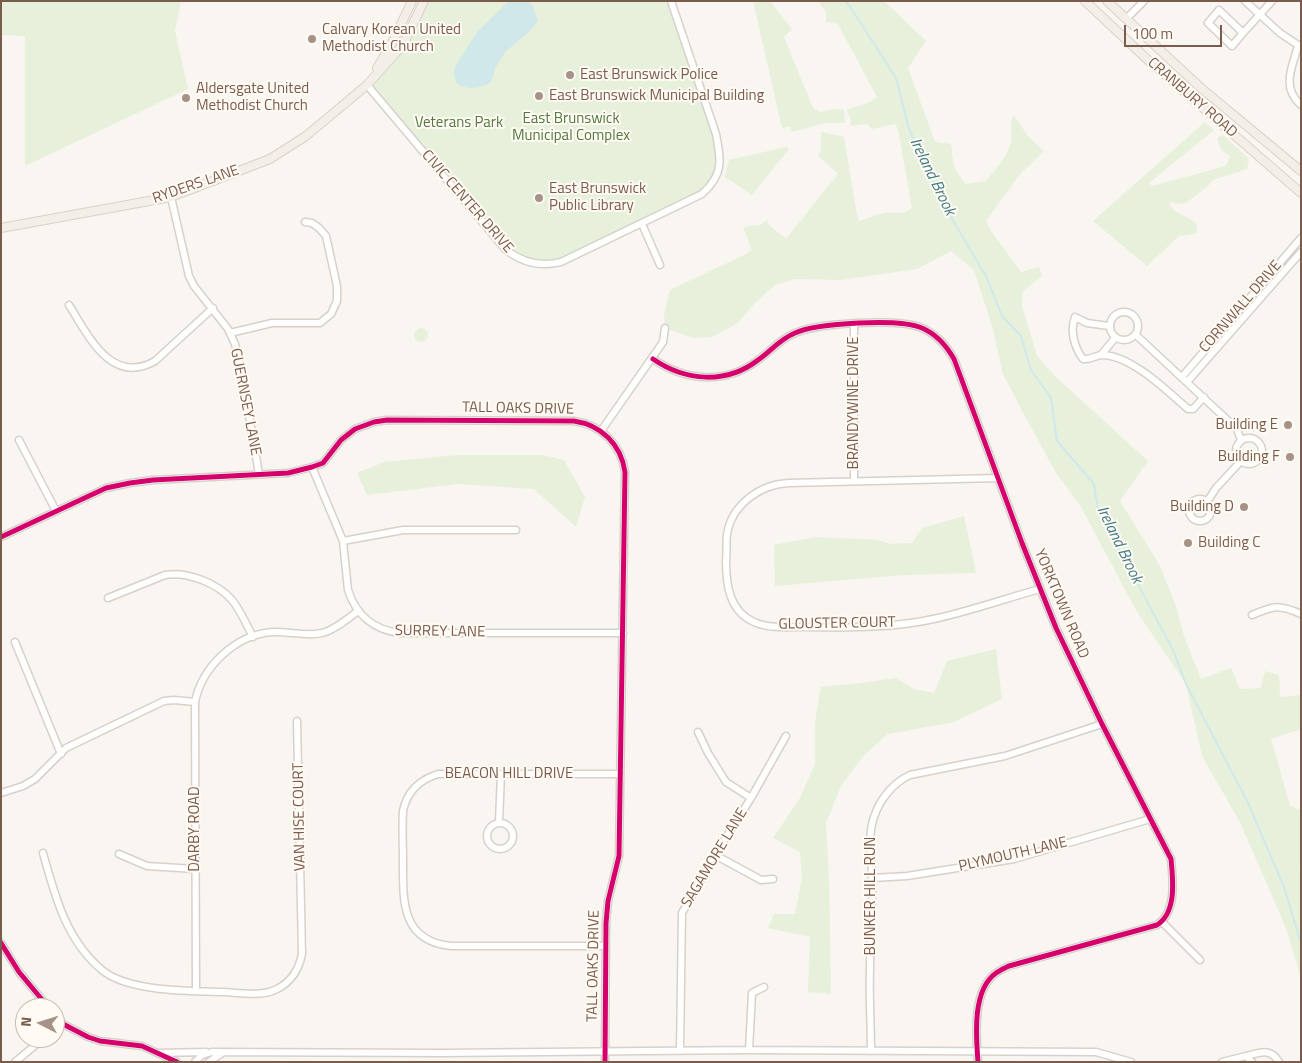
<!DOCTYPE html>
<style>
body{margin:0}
#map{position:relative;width:1302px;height:1063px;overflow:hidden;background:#f9f5f0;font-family:"Titillium Web",sans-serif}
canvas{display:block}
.frame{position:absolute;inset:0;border:2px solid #7a5c4d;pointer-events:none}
.north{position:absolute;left:15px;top:998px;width:50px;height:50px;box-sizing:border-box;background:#fffaf3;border:1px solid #cabbb1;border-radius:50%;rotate:275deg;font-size:14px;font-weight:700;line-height:20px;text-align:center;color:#7a5c4d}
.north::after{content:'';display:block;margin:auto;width:18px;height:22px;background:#a69286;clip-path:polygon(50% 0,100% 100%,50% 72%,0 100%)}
.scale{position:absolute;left:1124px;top:25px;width:98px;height:22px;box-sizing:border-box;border:2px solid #7a5c4d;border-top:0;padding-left:6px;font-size:15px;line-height:18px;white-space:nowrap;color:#7a5c4d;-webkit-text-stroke:4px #fffaf3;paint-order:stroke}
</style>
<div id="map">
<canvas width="1302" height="1063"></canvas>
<div class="frame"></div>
<div class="north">N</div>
<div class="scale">100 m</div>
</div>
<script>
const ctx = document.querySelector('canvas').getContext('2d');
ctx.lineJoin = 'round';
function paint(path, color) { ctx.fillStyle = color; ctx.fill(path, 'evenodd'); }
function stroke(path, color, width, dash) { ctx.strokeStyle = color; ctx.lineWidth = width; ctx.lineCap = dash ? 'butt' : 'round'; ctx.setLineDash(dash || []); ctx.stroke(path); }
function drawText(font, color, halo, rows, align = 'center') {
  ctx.font = font + ' "Titillium Web",sans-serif'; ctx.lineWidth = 4; ctx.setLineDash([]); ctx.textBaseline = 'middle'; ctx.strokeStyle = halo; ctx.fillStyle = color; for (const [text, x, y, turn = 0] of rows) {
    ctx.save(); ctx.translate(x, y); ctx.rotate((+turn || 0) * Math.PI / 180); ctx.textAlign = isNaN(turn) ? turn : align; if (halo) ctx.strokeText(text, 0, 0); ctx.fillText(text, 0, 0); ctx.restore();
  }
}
paint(new Path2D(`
 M1 1H181L175 31 188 89 25 166V36L1 35Z
 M424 1H671L716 134 720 162 710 187 556 263 516 257 367 85 403 45Z
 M753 1H770L792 29 784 37 813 108 820 112 834 109 844 110 845 123H825L792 132 790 126 782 128Z
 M818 1H884L926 41 908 68 935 142 951 144 954 167 965 184 986 181C994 171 1010 153 1011 141 1013 131 1008 123 1014 115L1027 135 1044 151 1020 174 986 221 991 231 1021 272 1039 267 1042 276 1023 291 1022 306 1037 356 1057 378 1148 461 1120 501 1159 564 1176 606 1184 636 1201 679 1231 668 1240 689 1261 688 1265 671 1279 675 1280 697 1301 695V729L1271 739 1290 806 1301 810V863L1299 864 1301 872V978L1286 928 1240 822 1202 756 1186 684 1137 612 1080 505 1056 473 1026 418 1003 374 993 329 974 270 951 251 917 269 841 280 795 279 775 285 754 304 738 323 712 337 693 338 665 328 664 315 670 290 744 255 752 250 743 227 760 225 767 220 768 224 786 239 838 174 818 156 821 151V132L844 137 857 215 859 221C867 219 875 215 884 213 893 211 903 216 912 208L898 129 895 124 872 129 867 124 850 126 851 121 847 110 870 102 877 97 838 24 826 22V12Z
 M1205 122 1214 130 1149 183 1152 186 1226 166 1230 156 1221 150 1217 138 1223 135 1249 159 1247 169 1213 180 1208 186 1186 203 1179 204 1171 202 1169 205C1176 215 1188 215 1197 224V232L1194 234 1179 236 1147 266 1093 221Z
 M786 147 789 149 752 195 725 177 729 160Z
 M414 335a7 7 0 1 1 14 0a7 7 0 1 1-14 0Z
 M458 455H543L564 460 585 497 576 527 534 489 458 484 367 495 357 473 384 462Z
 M964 516 976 573 903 575 775 586 774 545 815 537 877 540 891 544 912 543 922 528Z
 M996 649 1002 699 954 722 888 734 864 755 841 786 826 823 829 879 831 994 808 992 810 937 768 928 774 914H795L802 878 800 852 773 838 800 798 815 764V722L821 687 861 683 896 678 914 689 934 693 947 661Z`), '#e7f0db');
paint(new Path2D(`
 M509 1H529L533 7 538 21 528 33 505 52 495 69 491 82C482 89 466 90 457 84L454 75 455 67 477 32Z`), '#d0e8ea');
stroke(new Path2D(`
 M844 1 849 5 896 78 909 129 948 212 987 278 1002 316 1021 336 1031 370 1051 398 1057 441 1094 484 1098 510 1173 650 1186 684 1248 803 1284 887 1301 943`), '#d0e8ea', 2);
const minor = new Path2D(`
 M1245 1 1280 33 1301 47
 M1219 10 1243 33 1232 46 1208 23Z
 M1126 19 1144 1
 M1243 33 1272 1
 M1298 46C1292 67 1281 88 1301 105
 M367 85 506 250C523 263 541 267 561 262L702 194C724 174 721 161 716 134L671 1
 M171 197 189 276 194 286 228 329 235 344 241 369 259 474
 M642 224 660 265
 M69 305C88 335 111 386 155 361L213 308
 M1110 326a14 14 0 1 1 28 0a14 14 0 1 1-28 0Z
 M854 324V481
 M1109 326 1087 323 1075 317C1070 331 1074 347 1083 359 1091 360 1096 355 1102 355 1131 355 1167 391 1188 409H1193L1204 397
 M230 333 272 323H320L331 314 337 301V286L326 236 319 228 312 223 305 222
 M1136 335 1237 429 1241 440
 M1101 355 1115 338
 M653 359C685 381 726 385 758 360 771 351 780 339 795 333 817 323 899 318 922 328 936 334 946 345 954 359L1022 543 1056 628 1102 724 1171 859C1173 880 1177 912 1157 925L1009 966C1005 968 1000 970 996 973 972 990 976 1036 978 1062
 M1182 377 1301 238
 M1187 382 1301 252
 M601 431 663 342 665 328
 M1236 451a13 13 0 1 1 26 0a13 13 0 1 1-26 0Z
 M19 440 56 511
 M312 467 343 541 348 590C356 615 374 630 400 633H623
 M998 478 789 483C761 484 732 504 727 534 726 543 727 552 726 561 726 584 729 611 754 622 769 629 790 627 806 627 850 628 896 628 938 618 973 610 1007 598 1040 589
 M1189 510a11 11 0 1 1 22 0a11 11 0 1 1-22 0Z
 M1207 502 1216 488 1241 461
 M1 537 106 488 130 483 153 480 288 473 312 467 323 463 341 440 355 429 374 422 387 420 574 421C601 425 621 444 625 472L619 856 608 901 606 923 605 1062
 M343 541 403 530H516
 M108 598 165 575C187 571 217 583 232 600 241 611 246 624 253 637
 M1252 615C1274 606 1278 604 1301 614
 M15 642 61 754
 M698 732 708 753 726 782 751 798
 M1 793 23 786 35 779 66 748 164 701 174 700 195 702
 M499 822 501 774
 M487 836a13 13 0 1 1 26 0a13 13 0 1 1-26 0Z
 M43 853C55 896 66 940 102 970 128 992 191 991 224 992 240 993 262 997 277 989 291 982 299 969 302 954L297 721
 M119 854 147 866 195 869
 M715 855 761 880 773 879
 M872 878 907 876 1014 859 1150 819
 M1162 922 1200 960
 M1 943 19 972 49 1008
 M606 946H451C401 941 403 901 403 862 403 845 402 828 403 811 407 791 419 780 438 774H620
 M196 991 195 702C202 667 235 635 272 632 288 631 307 637 322 633 335 630 347 619 358 611
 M55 1014 63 1024 88 1037 100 1041 142 1046 177 1062
 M55 1030 63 1024
 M749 1050 752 993 764 987
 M680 1051 682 913 715 855 751 798 786 736
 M871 1051C871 1024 869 997 870 970 870 940 873 909 872 878 872 858 867 837 874 817 880 799 893 783 910 775L1005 756 1102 724
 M159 1053 206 1052
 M15 1062 44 1038
 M195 1062 202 1055 212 1052 442 1053 749 1050 1096 1052 1131 1062
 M209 1062 222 1053
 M1222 1062 1246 1056
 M1252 1062 1246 1056C1260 1053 1270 1047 1279 1062`);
const major = new Path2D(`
 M1085 1 1149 61 1301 193
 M1107 1 1201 88 1301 171
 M377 68 392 43 412 1
 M1 228 171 197 270 159 306 136 367 85 403 45 424 1`);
stroke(minor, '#d7d1cb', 9);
stroke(major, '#dad1cc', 10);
stroke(minor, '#fefefd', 6);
stroke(major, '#f3eee8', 8);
stroke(new Path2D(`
 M653 359C685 381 726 385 758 360 771 351 780 339 795 333 817 323 899 318 922 328 936 334 946 345 954 359L1022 543 1056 628 1102 724 1171 859C1173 880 1177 912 1157 925L1009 966C1005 968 1000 970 996 973 972 990 976 1036 978 1062
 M1 537 106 488 130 483 153 480 288 473 312 467 323 463 341 440 355 429 374 422 387 420 574 421C601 425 621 444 625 472L619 856 608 901 606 923 605 1062
 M1 943 19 972 49 1008
 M55 1014 63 1024 88 1037 100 1041 142 1046 177 1062`), '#d6006c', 5);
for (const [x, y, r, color] of [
 [312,39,5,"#a69286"],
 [570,75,5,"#a69286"],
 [539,96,5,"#a69286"],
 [186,98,5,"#a69286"],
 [539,198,5,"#a69286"],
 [1288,425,5,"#a69286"],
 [1290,457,5,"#a69286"],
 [1244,507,5,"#a69286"],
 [1188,543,5,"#a69286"]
]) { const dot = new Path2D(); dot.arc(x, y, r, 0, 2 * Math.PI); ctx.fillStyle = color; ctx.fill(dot); stroke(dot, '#fffaf3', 2); }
drawText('15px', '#7a5c4d', '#fffaf3', [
 ["Calvary Korean United",322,30],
 ["Methodist Church",322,47],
 ["East Brunswick Police",580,75],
 ["Aldersgate United",196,89],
 ["Methodist Church",196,106],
 ["East Brunswick Municipal Building",549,96],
 ["East Brunswick",549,189],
 ["Public Library",549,206],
 ["Building E",1278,425,"right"],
 ["Building F",1280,457,"right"],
 ["Building D",1234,507,"right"],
 ["Building C",1198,543]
], 'left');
drawText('15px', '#7a5c4d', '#fffaf3', [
 ["CRANBURY ROAD",1192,98,41],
 ["RYDERS LANE",196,185,-19],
 ["CIVIC CENTER DRIVE",467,202,49],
 ["CORNWALL DRIVE",1241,307,-49],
 ["GUERNSEY LANE",245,402,79],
 ["BRANDYWINE DRIVE",854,403,-90],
 ["TALL OAKS DRIVE",518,409,1],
 ["YORKTOWN ROAD",1061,604,67],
 ["GLOUSTER COURT",837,624,-1],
 ["SURREY LANE",440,632,1],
 ["BEACON HILL DRIVE",509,774],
 ["VAN HISE COURT",300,817,-91],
 ["DARBY ROAD",195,829,-90],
 ["PLYMOUTH LANE",1013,855,-13],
 ["SAGAMORE LANE",715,858,-59],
 ["BUNKER HILL RUN",871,896,-90],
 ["TALL OAKS DRIVE",594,966,-89]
]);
drawText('15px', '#537a41', '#fffaf3', [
 ["East Brunswick",571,119],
 ["Municipal Complex",571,136],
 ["Veterans Park",459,123]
]);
drawText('italic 16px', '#437c86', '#fffaf3', [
 ["Ireland Brook",932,177,64],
 ["Ireland Brook",1119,545,64]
]);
</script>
